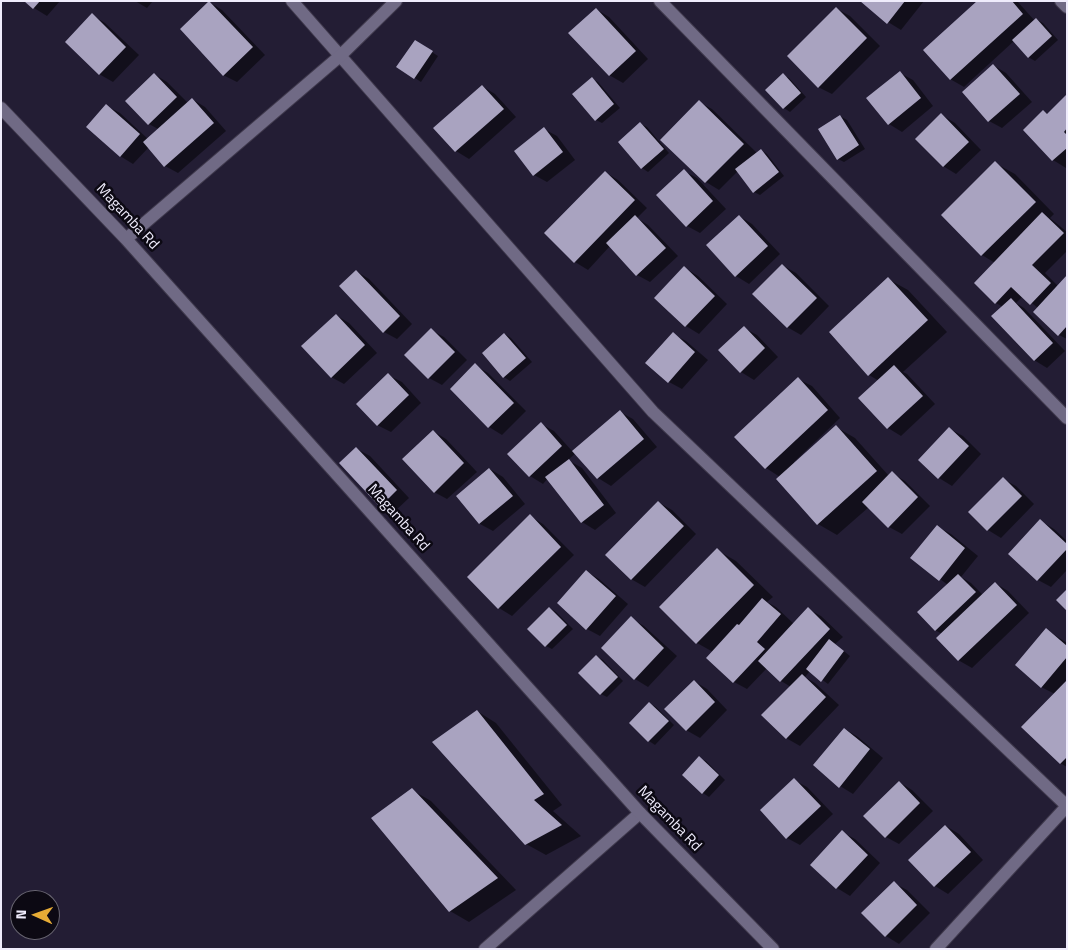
<!DOCTYPE html>
<style>
body{margin:0}
#map{position:relative;width:1068px;height:950px;overflow:hidden;background:#231d34;font-family:"Titillium Web",sans-serif}
canvas{display:block}
.frame{position:absolute;inset:0;border:2px solid #efecfc;pointer-events:none}
.north{position:absolute;left:10px;top:890px;width:50px;height:50px;box-sizing:border-box;background:#0c0913;border:1px solid #676470;border-radius:50%;rotate:272deg;font-size:14px;font-weight:700;line-height:20px;text-align:center;color:#efecfc}
.north::after{content:'';display:block;margin:auto;width:18px;height:22px;background:#e7ac36;clip-path:polygon(50% 0,100% 100%,50% 72%,0 100%)}
</style>
<div id="map">
<canvas width="1068" height="950"></canvas>
<div class="frame"></div>
<div class="north">N</div>
</div>
<script>
const ctx = document.querySelector('canvas').getContext('2d');
ctx.lineJoin = 'round';
function paint(path, color) { ctx.fillStyle = color; ctx.fill(path, 'evenodd'); }
function stroke(path, color, width, dash) { ctx.strokeStyle = color; ctx.lineWidth = width; ctx.lineCap = dash ? 'butt' : 'round'; ctx.setLineDash(dash || []); ctx.stroke(path); }
function drawText(font, color, halo, rows, align = 'center') {
  ctx.font = font + ' "Titillium Web",sans-serif'; ctx.lineWidth = 5; ctx.setLineDash([]); ctx.textBaseline = 'middle'; ctx.strokeStyle = halo; ctx.fillStyle = color; for (const [text, x, y, turn = 0] of rows) {
    ctx.save(); ctx.translate(x, y); ctx.rotate((+turn || 0) * Math.PI / 180); ctx.textAlign = isNaN(turn) ? turn : align; if (halo) ctx.strokeText(text, 0, 0); ctx.fillText(text, 0, 0); ctx.restore();
  }
}
paint(new Path2D(`
 M26 1H60L47 16 34 8Z
 M135 1H153L147 8Z
 M862 1H924L901 30 888 22Z
 M979 1H1017L1035 21 1036 19 1043 23 1058 40 1035 61 1028 57 1014 41 964 87 950 79Z
 M209 2 222 10 265 55 237 82 223 75Z
 M596 9 609 17 648 59 623 83 609 75Z
 M837 9 850 16 880 46 832 94 818 87Z
 M92 15 105 23 139 55 113 82 99 74Z
 M421 45 438 56 421 82 398 67Z
 M993 65 1006 73 1032 102 1002 128 989 121Z
 M900 73 913 80 933 106 902 132 889 124Z
 M154 74 167 82 188 103 192 99 205 107 226 131 178 173 165 166 149 147 133 164 120 156 107 106 120 113 148 139 158 129 149 124 127 101Z
 M783 75 789 78 806 97 790 112 784 108Z
 M592 79 598 82 620 108 602 123 596 120Z
 M482 86 495 94 516 117 469 159 456 151 435 128Z
 M1067 96V167L1066 168 1053 160 1024 130 1044 112 1048 114Z
 M699 102 712 109 757 153 761 150 767 154 784 176 760 195 754 192 738 171 719 190 706 182 662 140Z
 M942 115 955 123 981 150 956 174 943 166Z
 M840 116 847 120 865 149 844 162 838 159Z
 M641 124 647 127 669 153 648 172 642 168 619 142Z
 M544 129 557 136 575 160 547 182 534 175Z
 M995 163 1015 174 1054 214 1050 218 1067 232V251L1045 273 1058 286 1067 277V339L1059 335 1038 308 1023 296 1016 303 1024 308 1065 351 1047 368 1034 360 1003 307 996 303 995 263 982 255Z
 M684 171 697 178 726 209 700 233 687 226Z
 M605 172 618 180 647 208 637 218 648 225 678 256 650 282 637 275 610 246 588 270 575 262Z
 M739 216 752 224 780 254 749 284 736 276Z
 M782 265 796 273 829 306 801 335 787 327Z
 M685 268 698 276 727 304 699 334 686 326Z
 M356 271 369 279 412 324 397 339 384 332Z
 M888 279 908 290 947 332 903 372 907 374 935 404 901 436 888 428 860 399 879 381 869 375Z
 M336 315 349 323 377 353 344 384 331 377Z
 M744 328 757 335 778 357 754 380 741 372 720 350Z
 M431 330 444 337 467 360 442 385 429 378Z
 M505 334 511 338 532 362 510 381 504 377 483 353Z
 M673 334 686 341 708 360 682 389 669 382Z
 M475 365 488 373 526 411 502 435 489 427Z
 M388 375 402 382 421 403 391 432 377 425Z
 M798 379 812 386 840 418 794 462 795 464 836 427 855 438 889 476 892 473 905 481 930 506 902 534 889 527 869 507 837 535 818 524 780 477 766 468Z
 M620 412 633 419 657 447 611 486 598 478 576 453 568 460 582 468 616 513 595 530 582 522 548 478 543 484 530 476 541 424 554 431 573 452Z
 M950 429 963 436 981 454 952 486 939 478Z
 M433 431 446 439 477 472 447 499 434 492Z
 M357 449 370 456 409 498 393 513 380 506Z
 M490 469 503 477 525 504 493 531 480 524 457 496Z
 M1003 479 1016 486 1034 504 1001 538 988 530 970 512Z
 M658 502 672 510 696 534 645 587 631 579Z
 M530 516 543 524 574 555 512 616 499 608 468 577Z
 M1041 521 1054 529 1067 541V570L1051 587 1038 580Z
 M938 527 951 534 978 556 961 577 971 583 983 595 995 583 1008 591 1029 613 972 668 958 660 942 634 935 630 948 585 912 558Z
 M717 550 736 561 773 597 767 602 776 607 794 624 808 609 821 616 843 637 835 644 850 656 828 684 810 671 805 677 815 683 839 705 800 746 786 738 791 687 781 681 767 668 747 689 734 682 713 652 697 643Z
 M586 571 599 579 628 604 600 636 587 629Z
 M550 608 556 612 573 629 552 649 546 646Z
 M631 618 644 626 677 656 648 687 635 679 602 648Z
 M1047 630 1067 643V767L1060 763 1055 694 1041 687Z
 M596 656 603 660 623 681 607 697 601 694Z
 M694 681 707 689 727 710 700 738 686 730Z
 M649 703 656 707 674 725 655 745 649 741 631 723Z
 M477 711 496 723 562 805 553 811 581 836 546 855 526 844Z
 M845 729 858 737 883 758 853 794 840 786Z
 M699 758 706 761 725 780 709 797 703 793Z
 M794 780 807 787 833 814 800 845 787 838Z
 M899 782 912 790 933 811 899 844 886 837Z
 M412 790 431 801 516 890 469 922 450 911Z
 M946 826 959 834 983 860 948 894 935 886Z
 M842 832 855 839 880 863 850 896 837 888 811 865Z
 M894 883 907 890 930 913 899 944 886 936Z`), '#0007');
paint(new Path2D(`
 M24 1H40L33 9Z
 M209 1 253 47 223 76 180 29Z
 M860 1H905L887 24Z
 M977 1H1012L1023 14 950 80 923 50Z
 M836 7 867 38 818 88 787 56Z
 M596 8 636 51 609 76 568 33Z
 M92 13 126 47 99 75 65 42Z
 M1036 18 1052 36 1028 58 1012 40Z
 M415 40 433 51 414 79 396 67Z
 M993 64 1020 94 988 122 962 92Z
 M900 71 921 98 888 125 866 98Z
 M154 73 177 97 148 125 125 101Z
 M783 73 801 93 783 109 765 90Z
 M592 77 614 104 595 121 572 94Z
 M482 85 504 109 455 152 433 128Z
 M1067 94V128L1064 132 1067 135V148L1052 161 1023 130 1043 110 1047 114Z
 M192 98 214 123 164 167 143 142Z
 M699 100 744 144 705 183 660 140Z
 M106 104 140 134 120 157 86 127Z
 M941 113 969 142 943 167 915 139Z
 M840 115 859 145 837 160 818 129Z
 M640 122 664 149 641 169 618 142Z
 M544 127 563 152 533 176 514 151Z
 M761 149 779 172 753 193 735 169Z
 M995 161 1036 202 981 256 941 215Z
 M684 169 713 201 686 227 656 195Z
 M605 171 635 200 574 263 544 233Z
 M1042 212 1064 233 1032 265 1051 283 1030 305 1011 287 995 304 974 283Z
 M635 215 666 248 636 276 606 243Z
 M739 215 768 246 735 277 706 245Z
 M782 264 817 298 787 328 752 294Z
 M684 266 715 296 685 327 654 298Z
 M356 270 400 316 383 333 339 286Z
 M1067 275V326L1058 336 1033 312Z
 M888 277 928 320 868 376 829 332Z
 M1011 298 1053 343 1034 361 991 316Z
 M336 314 365 345 331 378 301 346Z
 M744 326 765 348 740 373 718 350Z
 M431 328 455 352 428 379 404 355Z
 M673 332 695 352 668 383 645 363Z
 M504 333 526 358 503 378 482 353Z
 M475 363 514 403 488 428 450 389Z
 M894 365 923 396 887 429 858 398Z
 M388 373 409 395 377 426 356 404Z
 M798 377 828 410 765 469 734 437Z
 M620 410 644 439 597 479 572 451Z
 M541 422 562 446 529 477 507 454Z
 M836 425 877 471 817 525 776 479Z
 M949 427 969 446 938 479 918 460Z
 M433 430 464 463 434 493 402 459Z
 M356 447 397 490 380 507 339 463Z
 M569 459 604 505 581 523 545 477Z
 M489 468 513 496 479 524 456 496Z
 M892 471 918 497 888 528 862 502Z
 M1003 477 1022 496 987 531 968 512Z
 M658 501 684 526 631 580 605 555Z
 M530 514 561 547 498 609 467 577Z
 M1040 519 1067 544V549L1037 581 1008 554Z
 M937 525 965 548 939 581 910 558Z
 M717 548 754 585 696 644 659 607Z
 M586 570 616 596 586 630 557 603Z
 M958 574 976 592 935 631 917 612Z
 M995 582 1017 605 958 661 936 638Z
 M1067 589V611L1056 600Z
 M762 598 781 614 757 642 765 649 733 683 706 658 737 624 739 625Z
 M549 607 567 625 545 647 527 629Z
 M808 607 830 629 780 682 758 661Z
 M631 616 664 648 634 680 601 648Z
 M1046 628 1067 646V657L1041 688 1015 665Z
 M829 639 844 651 821 682 806 669Z
 M596 655 618 677 600 695 578 673Z
 M802 674 826 697 786 739 761 715Z
 M694 680 715 702 686 731 664 709Z
 M1067 680V757L1060 764 1021 727Z
 M649 702 669 721 648 742 629 723Z
 M477 710 544 794 534 800 562 825 525 845 432 742Z
 M844 728 870 749 839 788 813 765Z
 M699 756 719 775 702 794 682 775Z
 M794 778 821 806 786 839 760 810Z
 M899 781 920 803 885 838 863 816Z
 M412 788 498 878 449 912 371 818Z
 M945 825 971 852 934 887 908 860Z
 M842 830 868 855 836 889 810 865Z
 M894 881 917 905 885 937 861 913Z`), '#a9a3c0');
const minor = new Path2D(`
 M292 1 653 412 1067 806
 M660 1 1067 418
 M1061 1 1067 7
 M485 949 640 813
 M936 949 1067 806`);
const tertiary = new Path2D(`
 M1 108 126 239 640 813 773 949
 M126 239 340 56 396 1`);
stroke(minor, '#3f394c', 14);
stroke(tertiary, '#3f394c', 14);
stroke(minor, '#706a85', 12);
stroke(tertiary, '#706a85', 12);
drawText('15px', '#efecfc', '#0c0913', [
 ["Magamba Rd",127,217,47],
 ["Magamba Rd",398,518,48],
 ["Magamba Rd",669,819,46]
]);
</script>
